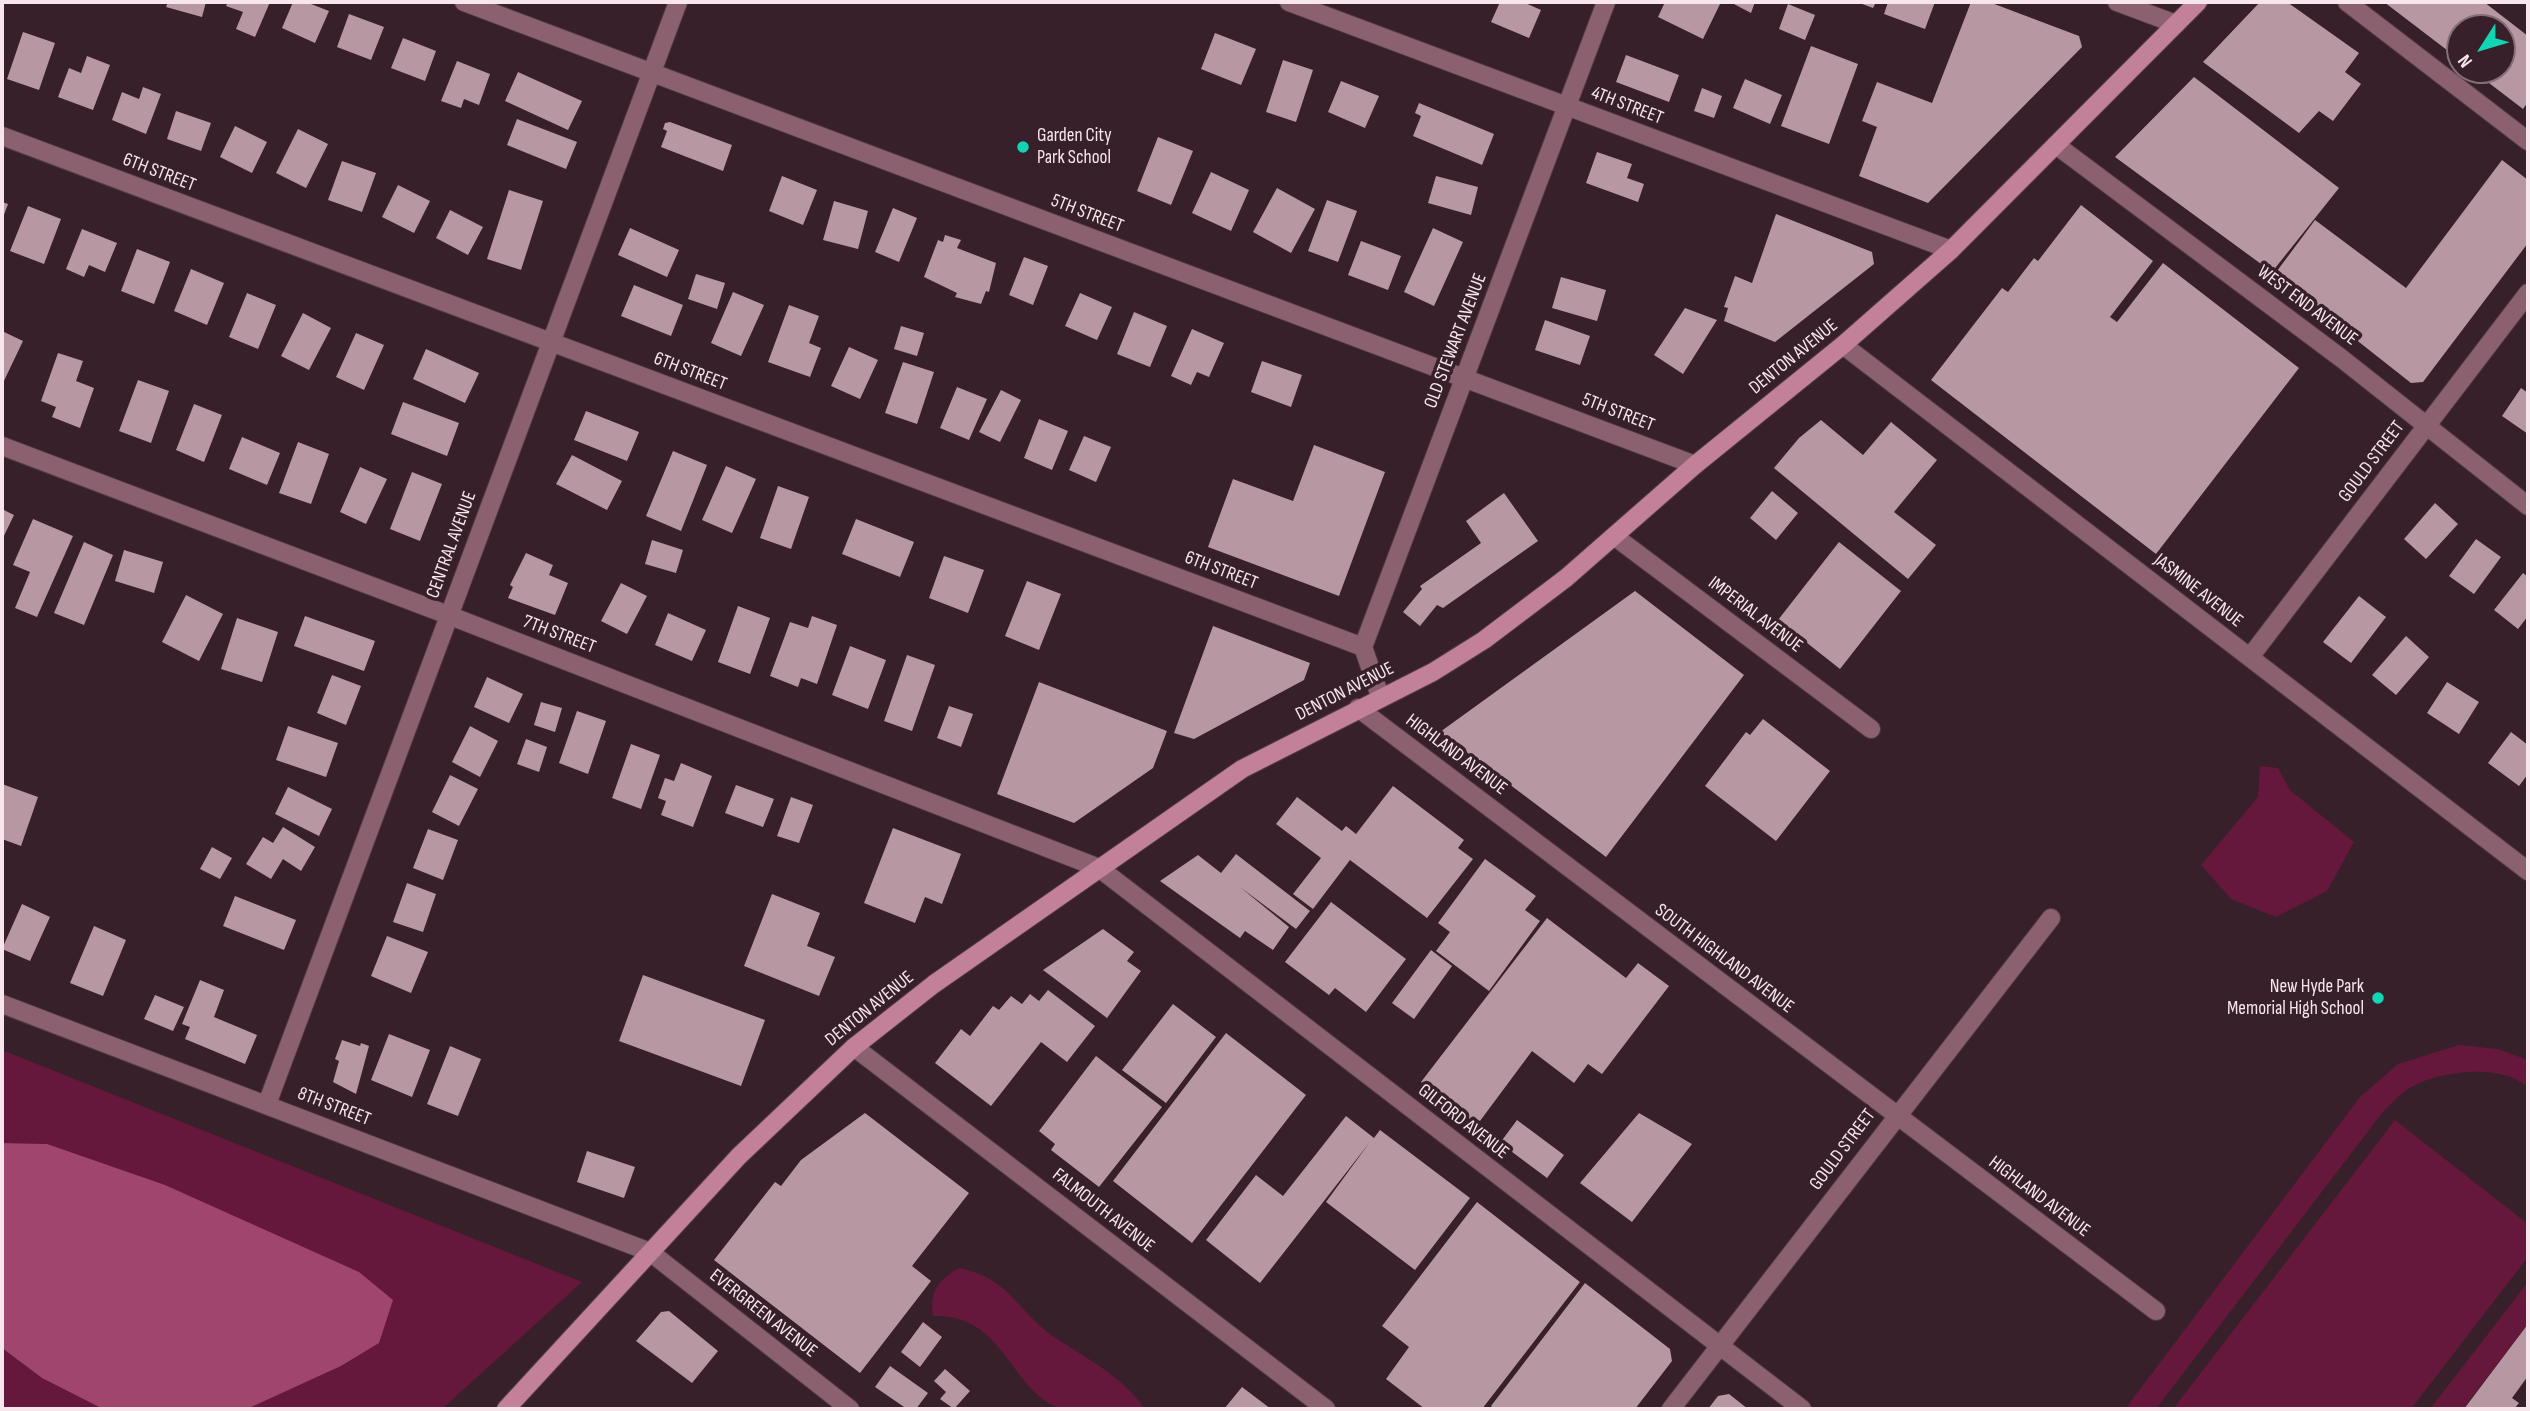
<!DOCTYPE html>
<style>
body{margin:0}
#map{position:relative;width:2530px;height:1411px;overflow:hidden;background:#372029;font-family:"Sofia Sans Condensed",sans-serif}
canvas{display:block}
.frame{position:absolute;inset:0;border:4px solid #f7e6ec;pointer-events:none}
.north{position:absolute;left:2446px;top:14px;width:70px;height:70px;box-sizing:border-box;background:#372029;border:2px solid #846f77;border-radius:50%;rotate:233deg;font-size:19px;font-weight:700;line-height:28px;text-align:center;color:#f7e6ec}
.north::after{content:'';display:block;margin:auto;width:24px;height:32px;background:#12d5b4;clip-path:polygon(50% 0,100% 100%,50% 72%,0 100%)}
</style>
<div id="map">
<canvas width="2530" height="1411"></canvas>
<div class="frame"></div>
<div class="north">N</div>
</div>
<script>
const ctx = document.querySelector('canvas').getContext('2d');
ctx.lineJoin = 'round';
function paint(path, color) { ctx.fillStyle = color; ctx.fill(path, 'evenodd'); }
function stroke(path, color, width, dash) { ctx.strokeStyle = color; ctx.lineWidth = width; ctx.lineCap = dash ? 'butt' : 'round'; ctx.setLineDash(dash || []); ctx.stroke(path); }
function drawText(font, color, halo, rows, align = 'center') {
  ctx.font = font + ' "Sofia Sans Condensed",sans-serif'; ctx.lineWidth = 7; ctx.setLineDash([]); ctx.textBaseline = 'middle'; ctx.strokeStyle = halo; ctx.fillStyle = color; for (const [text, x, y, turn = 0] of rows) {
    ctx.save(); ctx.translate(x, y); ctx.rotate((+turn || 0) * Math.PI / 180); ctx.textAlign = isNaN(turn) ? turn : align; if (halo) ctx.strokeText(text, 0, 0); ctx.fillText(text, 0, 0); ctx.restore();
  }
}
paint(new Path2D(`
 M2260 766 2278 768 2290 790 2354 842 2327 891 2276 917 2231 899 2201 865 2258 797Z
 M2459 1045 2498 1049 2528 1060V1087C2499 1063 2442 1071 2411 1087 2401 1093 2391 1104 2382 1113L2156 1409H2125L2360 1097 2398 1064Z
 M2 1050 582 1282 442 1409H247L341 1366 379 1343 48 1144 2 1143Z
 M2395 1120 2528 1224V1257L2411 1409H2173Z
 M959 1268C1010 1278 1017 1311 1053 1336 1088 1360 1119 1373 1145 1409 1122 1409 1085 1411 1064 1409 1010 1396 1007 1313 933 1316 929 1292 938 1280 959 1268Z
 M2528 1282V1324L2463 1409H2430Z
 M2 1348 42 1378 103 1409H2Z`), '#65173c');
paint(new Path2D(`
 M2 1143 47 1144 165 1185 359 1272 393 1300 379 1343 341 1366 247 1409H103L42 1378 2 1348Z`), '#a0456c');
paint(new Path2D(`
 M168 2H206L202 17 166 7Z
 M228 2H270L255 37 236 29 243 12 226 6Z
 M293 2H306L329 11 315 43 282 28Z
 M1500 2H1523L1541 10 1529 38 1491 22Z
 M1665 2H1721L1703 39 1658 17Z
 M1730 2H1755L1751 13Z
 M1857 2H1876L1873 8Z
 M1888 2H1935L1925 29 1884 14Z
 M1971 2H1989L2079 36 2082 47 1928 203 1859 176 1877 127 1862 121 1877 82 1932 103Z
 M2260 2H2287L2359 53 2345 72 2361 84 2333 121 2319 111 2299 133 2203 62Z
 M2384 2H2484L2528 36V102L2523 109 2472 70H2502V28H2460V60Z
 M1788 4 1815 15 1805 40 1779 29Z
 M349 14 384 27 371 60 337 47Z
 M23 32 55 43 39 90 7 79Z
 M1215 33 1256 49 1241 85 1201 69Z
 M403 38 436 51 425 81 391 68Z
 M1811 46 1858 64 1829 144 1781 126Z
 M1626 55 1679 75 1669 102 1616 82Z
 M87 56 110 65 93 110 58 97 69 68 81 73Z
 M1283 60 1313 70 1296 122 1266 112Z
 M457 61 490 74 479 105 464 99 461 108 441 101Z
 M518 72 582 101 568 130 505 101Z
 M2194 77 2339 188 2272 272 2115 157Z
 M1745 79 1782 95 1770 124 1733 108Z
 M1341 81 1379 96 1365 128 1328 112Z
 M143 87 161 94 146 134 112 120 122 92 139 99Z
 M1702 88 1722 96 1714 118 1694 111Z
 M1419 103 1494 134 1482 165 1413 136 1421 116 1415 113Z
 M176 111 211 123 201 151 167 139Z
 M517 119 577 142 566 169 507 145Z
 M670 122 732 145 723 171 661 147 667 131 663 129 665 123Z
 M235 126 267 142 252 173 220 157Z
 M298 129 328 144 306 188 276 173Z
 M1158 137 1193 151 1171 205 1137 191Z
 M1597 152 1632 164 1627 178 1644 184 1638 202 1586 183Z
 M2502 160 2528 180V243L2423 382 2411 383 2274 275 2315 220 2406 288Z
 M342 161 376 173 362 212 328 200Z
 M1211 172 1249 190 1231 231 1192 213Z
 M782 176 817 190 803 225 769 211Z
 M1436 176 1478 187 1471 215 1428 203Z
 M398 185 430 201 414 233 382 217Z
 M1277 188 1315 209 1291 253 1253 232Z
 M509 190 543 201 521 270 487 259Z
 M1327 200 1357 211 1338 262 1308 251Z
 M834 201 868 211 858 249 823 240Z
 M2 202 8 204 2 220Z
 M2081 205 2153 261 2110 317 2117 322 2163 263 2299 368 2156 554 1931 380 2002 288 2008 292 2034 258 2038 261Z
 M28 206 61 219 44 264 10 251Z
 M893 208 917 218 899 262 875 252Z
 M450 210 483 227 468 255 436 238Z
 M1776 214 1872 252 1874 264 1775 342 1724 321 1728 308 1724 307 1735 276 1752 283Z
 M630 228 679 250 667 277 618 255Z
 M1433 228 1463 242 1434 306 1404 292Z
 M82 229 117 243 105 272 89 265 84 277 66 269Z
 M945 235 961 240 957 248 996 263 989 292 986 291 981 304 955 297 957 293 924 277 938 240 943 242Z
 M1361 241 1401 256 1388 290 1348 275Z
 M137 249 170 262 154 304 121 291Z
 M1024 257 1048 266 1033 305 1009 295Z
 M191 269 224 283 207 325 174 311Z
 M696 274 725 283 717 309 688 299Z
 M1561 277 1606 290 1597 321 1552 308Z
 M634 285 683 305 671 336 621 316Z
 M733 292 764 305 741 356 711 343Z
 M247 293 276 305 258 349 229 337Z
 M1080 293 1112 307 1097 340 1065 326Z
 M789 305 819 316 809 343 821 348 810 377 768 362Z
 M1685 308 1717 320 1683 374 1654 355Z
 M1134 312 1167 326 1150 367 1117 354Z
 M303 313 331 328 309 370 281 356Z
 M1545 320 1590 336 1580 365 1535 350Z
 M901 326 924 333 917 356 894 349Z
 M1192 329 1224 343 1209 377 1197 372 1191 385 1171 376Z
 M2 331 23 341 2 385Z
 M356 333 384 345 364 390 336 377Z
 M849 347 878 360 860 399 831 386Z
 M426 349 479 373 465 403 413 379Z
 M58 353 83 361 76 381 94 388 80 428 52 417 56 407 41 401Z
 M1262 361 1302 375 1291 407 1251 392Z
 M903 362 934 372 917 424 885 413Z
 M138 380 169 391 151 443 119 431Z
 M957 387 987 399 969 440 940 428Z
 M2521 388 2528 393V434L2502 416Z
 M1001 390 1021 400 1000 442 979 432Z
 M403 402 459 423 447 456 391 434Z
 M194 404 222 415 204 462 176 450Z
 M586 411 639 432 627 461 574 440Z
 M1039 419 1068 431 1052 470 1024 458Z
 M1821 420 1863 455 1891 422 1937 460 1894 512 1936 545 1908 579 1774 468 1799 438Z
 M1084 436 1111 447 1096 482 1069 470Z
 M242 437 280 453 267 485 229 469Z
 M298 442 329 454 311 504 279 493Z
 M1314 445 1385 472 1339 596 1208 547 1233 479 1293 501Z
 M673 451 707 465 681 531 646 516Z
 M572 455 622 481 607 510 556 484Z
 M726 466 756 479 732 533 702 520Z
 M360 467 387 479 366 524 340 512Z
 M412 472 442 484 420 541 390 529Z
 M778 486 809 497 791 549 760 538Z
 M1772 491 1798 513 1776 540 1750 518Z
 M1504 493 1538 541 1443 608 1437 605 1420 626 1403 612 1422 589 1420 586 1481 543 1466 521Z
 M2435 503 2458 524 2426 559 2404 539Z
 M2 509 14 515 2 540Z
 M33 519 73 536 37 617 15 608 30 572 13 565Z
 M856 519 914 542 900 577 842 554Z
 M2476 539 2501 557 2474 594 2449 576Z
 M652 540 683 550 676 573 645 564Z
 M84 542 113 555 84 625 54 613Z
 M1839 542 1901 591 1840 669 1778 620Z
 M124 550 163 562 154 593 115 581Z
 M526 553 553 565 549 575 568 583 555 615 508 598 513 587 510 585Z
 M944 556 984 570 968 613 929 598Z
 M2523 573 2528 577V616L2518 629 2494 610Z
 M1027 581 1061 594 1039 650 1005 636Z
 M621 583 647 596 627 634 601 621Z
 M1635 591 1744 675 1606 857 1440 732Z
 M186 595 223 614 199 661 162 642Z
 M2359 596 2386 617 2351 663 2323 642Z
 M738 606 770 618 750 674 718 662Z
 M668 613 706 630 692 661 655 645Z
 M305 616 375 641 364 671 294 646Z
 M812 616 837 625 817 684 801 678 798 687 770 676 790 622 808 628Z
 M237 618 278 632 262 682 221 669Z
 M1213 626 1310 663 1304 680 1194 739 1174 733Z
 M2406 636 2429 657 2396 695 2372 675Z
 M850 646 886 660 868 709 832 695Z
 M907 655 935 665 912 731 884 721Z
 M332 675 361 686 346 725 317 713Z
 M487 677 523 694 509 723 474 707Z
 M1039 682 1167 731 1153 768 1074 823 997 794Z
 M2447 682 2479 702 2459 734 2427 713Z
 M541 702 562 708 555 732 534 725Z
 M949 706 973 714 961 747 937 738Z
 M577 711 606 721 588 774 559 763Z
 M1763 719 1830 771 1776 841 1705 786 1746 732 1750 735Z
 M288 726 338 743 326 777 276 760Z
 M470 726 498 741 480 777 452 762Z
 M2511 732 2528 745V774L2519 786 2488 763Z
 M526 739 547 747 539 772 517 764Z
 M631 744 660 755 641 809 612 798Z
 M681 763 712 776 693 827 661 815 666 801 658 798 665 778 674 781Z
 M450 775 478 789 459 826 432 812Z
 M2 784 38 797 21 846 2 839Z
 M736 785 774 799 763 827 725 813Z
 M1393 786 1464 840 1458 848 1473 859 1427 918 1350 860 1313 909 1293 894 1321 858 1276 824 1297 797 1342 831 1346 826 1356 834Z
 M288 787 332 809 319 836 275 814Z
 M791 797 813 805 799 843 777 836Z
 M283 827 315 847 301 871 283 859 271 879 246 864 263 837 273 843Z
 M893 828 961 854 942 904 925 897 915 923 864 903Z
 M428 829 458 840 443 880 413 868Z
 M212 847 232 858 220 879 200 869Z
 M1236 854 1310 911 1296 929 1240 887 1289 927 1273 950 1245 931 1240 938 1160 881 1198 855 1221 873Z
 M1485 859 1536 896 1525 910 1540 921 1489 991 1436 951 1450 932 1438 923Z
 M407 883 436 894 423 932 393 922Z
 M772 894 820 913 807 946 835 957 819 996 744 966Z
 M235 896 296 920 284 950 223 926Z
 M1331 902 1406 959 1366 1012 1335 988 1329 995 1285 962Z
 M22 904 50 917 30 961 2 949Z
 M1547 918 1626 978 1638 963 1669 986 1602 1074 1588 1064 1574 1083 1532 1051 1477 1125 1421 1082Z
 M94 926 126 940 103 996 70 983Z
 M1103 929 1134 952 1127 961 1141 971 1107 1018 1043 970Z
 M387 936 428 952 411 993 371 976Z
 M1431 950 1452 966 1414 1019 1392 1003Z
 M643 975 765 1020 741 1086 619 1041Z
 M200 980 224 990 214 1017 257 1035 245 1064 185 1039 190 1027 182 1024Z
 M1048 990 1095 1026 1067 1062 1041 1042 991 1106 935 1063 961 1029 970 1036 993 1006 999 1010 1011 996 1022 1004 1030 994 1039 1001Z
 M155 995 184 1007 173 1031 144 1019Z
 M1173 1004 1216 1037 1166 1103 1122 1070Z
 M1226 1033 1306 1095 1192 1243 1113 1181Z
 M389 1034 430 1050 412 1097 371 1080Z
 M342 1040 360 1046 361 1043 369 1046 356 1094 333 1082 339 1061 335 1059Z
 M450 1046 481 1059 458 1116 427 1104Z
 M1096 1056 1162 1107 1099 1187 1051 1150 1055 1144 1039 1131Z
 M865 1113 969 1193 912 1266 931 1281 860 1373 714 1260 775 1182 781 1186 801 1160Z
 M1639 1113 1692 1144 1632 1222 1580 1183Z
 M1346 1116 1374 1138 1380 1130 1470 1198 1415 1270 1326 1202 1370 1142 1260 1283 1206 1240 1256 1175 1283 1196Z
 M1517 1120 1564 1155 1547 1178 1500 1143Z
 M587 1151 635 1167 624 1198 577 1182Z
 M1477 1202 1580 1282 1482 1409H1425L1386 1379 1409 1347 1382 1326Z
 M1585 1283 1670 1349 1672 1361 1635 1409H1494L1491 1406Z
 M669 1311 718 1351 692 1383 636 1341 661 1312Z
 M923 1322 942 1337 920 1367 901 1352Z
 M2528 1324V1376L2512 1398 2519 1403 2514 1409H2464Z
 M890 1366 928 1393 916 1409H907L875 1387Z
 M945 1369 970 1391 954 1409 940 1399 946 1392 934 1381Z
 M1242 1387 1271 1409H1224Z
 M1729 1394 1748 1409H1708L1718 1396Z`), '#b798a2');
const street = new Path2D(`
 M464 2 1695 465
 M1289 2 1951 250
 M2117 2 2176 24
 M2347 2 2528 141
 M2 136 1363 647
 M2056 145 2341 358 2528 506
 M1843 345 2528 871
 M2 446 448 615 1099 868 1802 1409
 M1614 536 1871 729
 M2250 657 2528 293
 M1380 696 1363 647 1606 2
 M1358 708 2156 1311
 M2 1004 650 1252 850 1409
 M854 1047 1326 1409
 M267 1104 678 2
 M1671 1409 2051 918`);
const secondary = new Path2D(`
 M506 1409 739 1156 854 1047 934 984 1242 769 1433 672 1484 640 1566 578 1695 465 1843 345 1951 250 2198 2`);
stroke(street, '#523c44', 20);
stroke(secondary, '#523c44', 20);
stroke(street, '#8b6170', 18);
stroke(secondary, '#c38199', 18);
for (const [x, y, r, color] of [
 [1023,147,7,"#12d5b4"],
 [2378,998,7,"#12d5b4"]
]) { const dot = new Path2D(); dot.arc(x, y, r, 0, 2 * Math.PI); ctx.fillStyle = color; ctx.fill(dot); stroke(dot, '#372029', 2.5); }
drawText('19px', '#f7e6ec', '#372029', [
 ["4TH STREET",1627,106,21],
 ["6TH STREET",159,173,21],
 ["5TH STREET",1087,214,21],
 ["WEST END AVENUE",2307,306,37],
 ["OLD STEWART AVENUE",1456,341,-69],
 ["DENTON AVENUE",1794,357,-39],
 ["6TH STREET",690,372,21],
 ["5TH STREET",1618,413,21],
 ["GOULD STREET",2372,462,-53],
 ["CENTRAL AVENUE",452,545,-70],
 ["6TH STREET",1221,571,21],
 ["JASMINE AVENUE",2198,591,38],
 ["IMPERIAL AVENUE",1755,615,37],
 ["7TH STREET",559,635,21],
 ["DENTON AVENUE",1345,692,-27],
 ["HIGHLAND AVENUE",1456,755,37],
 ["SOUTH HIGHLAND AVENUE",1724,959,37],
 ["DENTON AVENUE",870,1009,-39],
 ["8TH STREET",334,1107,21],
 ["GILFORD AVENUE",1463,1122,38],
 ["GOULD STREET",1843,1150,-53],
 ["HIGHLAND AVENUE",2039,1197,37],
 ["FALMOUTH AVENUE",1103,1211,38],
 ["EVERGREEN AVENUE",763,1314,38]
]);
drawText('19px', '#f7e6ec', '#372029', [
 ["Garden City",1037,136],
 ["Park School",1037,158],
 ["New Hyde Park",2364,987,"right"],
 ["Memorial High School",2364,1009,"right"]
], 'left');
</script>
